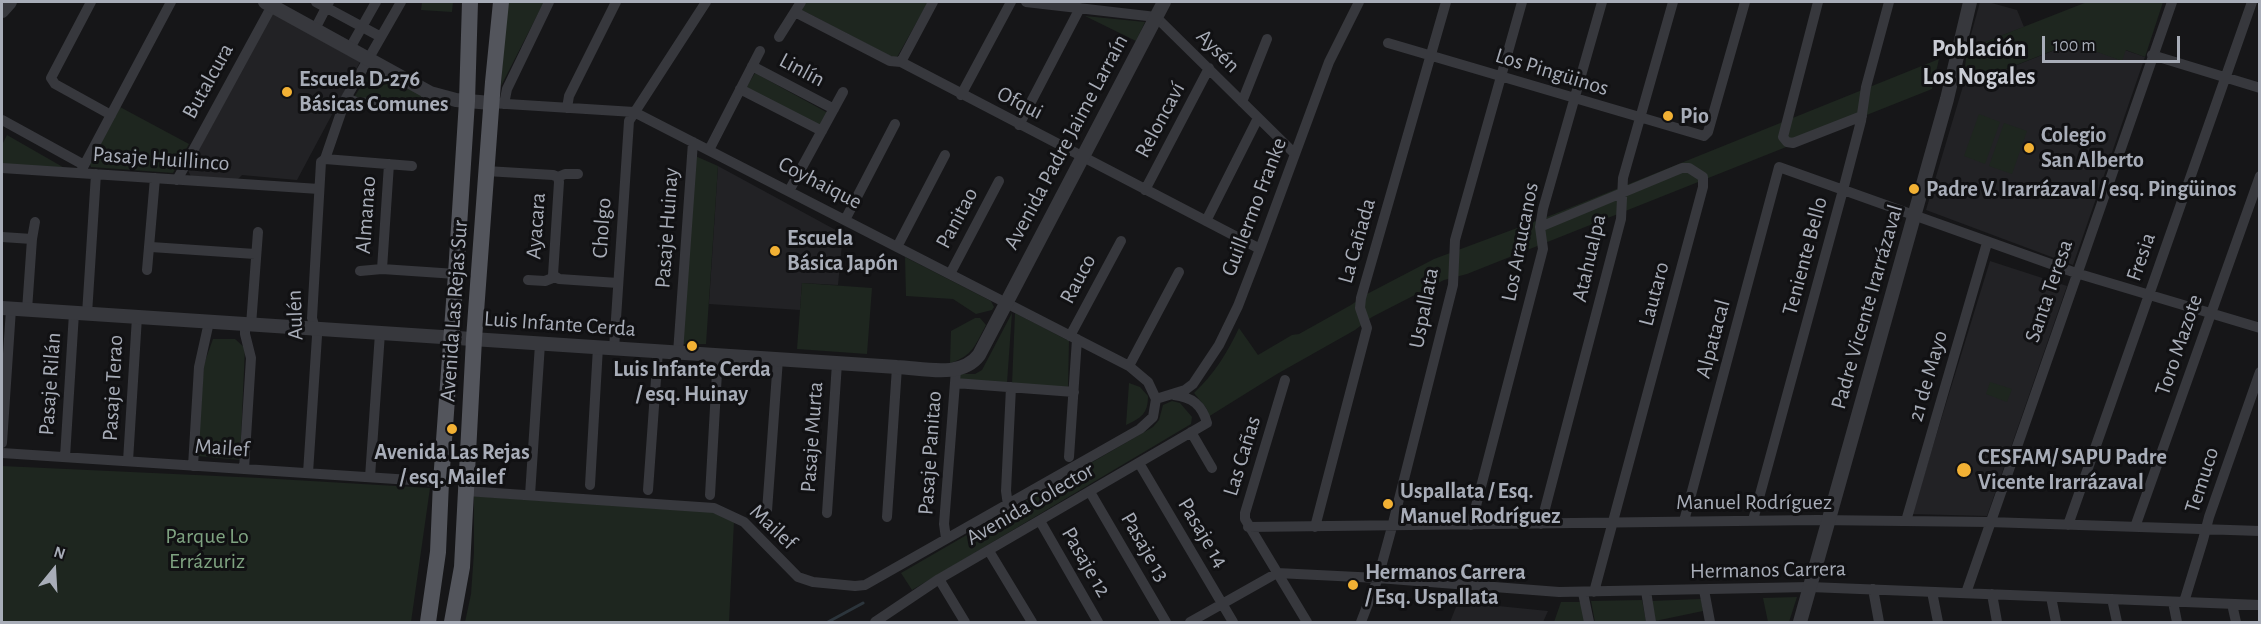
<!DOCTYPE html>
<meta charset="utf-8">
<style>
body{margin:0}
#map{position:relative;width:2261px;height:624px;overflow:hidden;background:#161618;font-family:"Alegreya Sans",sans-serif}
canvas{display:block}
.frame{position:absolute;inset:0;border:3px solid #a8adb8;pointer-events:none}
.north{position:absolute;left:24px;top:540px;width:60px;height:60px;-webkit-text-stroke:4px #111113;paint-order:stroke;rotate:18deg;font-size:16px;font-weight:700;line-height:24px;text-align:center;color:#a8adb8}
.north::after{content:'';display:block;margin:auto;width:21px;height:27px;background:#a8adb8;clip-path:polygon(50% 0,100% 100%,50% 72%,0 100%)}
.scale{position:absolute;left:2042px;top:36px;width:138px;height:27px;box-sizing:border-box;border:3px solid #a8adb8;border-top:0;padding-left:8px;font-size:18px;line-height:21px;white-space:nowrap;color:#a8adb8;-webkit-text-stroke:4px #111113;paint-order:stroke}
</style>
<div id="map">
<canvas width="2261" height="624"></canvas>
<div class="frame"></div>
<div class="north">N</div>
<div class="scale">100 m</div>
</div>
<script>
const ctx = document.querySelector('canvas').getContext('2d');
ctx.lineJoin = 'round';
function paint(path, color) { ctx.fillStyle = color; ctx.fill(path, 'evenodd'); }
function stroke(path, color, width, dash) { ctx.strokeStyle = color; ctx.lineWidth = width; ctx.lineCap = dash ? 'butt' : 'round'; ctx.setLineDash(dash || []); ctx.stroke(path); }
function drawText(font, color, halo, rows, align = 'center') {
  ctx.font = font + ' "Alegreya Sans",sans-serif'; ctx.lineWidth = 6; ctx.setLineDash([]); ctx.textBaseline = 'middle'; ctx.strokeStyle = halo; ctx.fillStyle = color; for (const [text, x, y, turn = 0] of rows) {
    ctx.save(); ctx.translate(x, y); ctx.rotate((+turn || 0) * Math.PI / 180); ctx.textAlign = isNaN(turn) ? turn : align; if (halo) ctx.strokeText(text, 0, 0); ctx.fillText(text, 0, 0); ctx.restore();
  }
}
paint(new Path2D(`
 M1980 2H1988L2017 10 2024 27 1967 49Z
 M272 13 360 62 297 180 242 175 237 180 191 177 188 170Z
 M2073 43 2121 60 2125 50 2145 57 2073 265 1926 210 1963 86Z
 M718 166 843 234 838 285 802 283 800 310 709 304Z
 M1990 261 2067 286 1987 516 1912 514Z
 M1458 602 1548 611 1543 622H1450Z`), '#222225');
paint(new Path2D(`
 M422 2H453L452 12 421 10Z
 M506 2H544L501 86Z
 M804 2H928L896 59 800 9Z
 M2087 2H2163L2145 57 2126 50 2122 61 2072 43 1963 86 1967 49Z
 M1085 16 1145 22 1136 41Z
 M1939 59 1932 89 1467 274 1444 280 1372 317 1355 330 1277 374 1208 417 1207 409 1194 393C1215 373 1227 353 1239 328L1258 355 1292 335 1299 334 1351 305 1367 294 1434 259 1552 215Z
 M373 67 424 96 418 105 353 99Z
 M755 73 828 113 820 128 746 88Z
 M120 107 189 144 173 173 91 167 89 162Z
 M1979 114 2000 122 1985 164 1964 156Z
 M2004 123 2027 131 2012 174 1989 166Z
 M7 135 68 170 2 165V145Z
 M693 155 718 166 706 344H680Z
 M905 257 991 301 994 307 992 310 976 314 953 299 906 296Z
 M802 283 872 288 867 354 797 349Z
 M1012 313 1007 383 957 382V374H975L982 370Z
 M1015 313 1069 341 1068 388 1012 384Z
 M975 318H980L986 325C975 345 973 356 950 363L951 331Z
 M213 339H235L245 348 240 460 197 456 204 364Z
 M1990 382 2012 389 2007 402 1986 394Z
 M1129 383 1140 387 1148 396C1148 414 1141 418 1126 425Z
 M1172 401 1180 403 1192 417 1191 424 912 590 901 573 1153 427 1159 420 1163 405Z
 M2 466 260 478 430 488 411 622H2Z
 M474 496 711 512 734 521 729 622H465L471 594 474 552Z
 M1797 597 1789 622H1768L1763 598Z
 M1701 599 1703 611 1655 621 1651 601Z
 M1642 600 1646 621 1595 622 1591 601Z
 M1561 602H1582L1585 622H1554Z`), '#1e261f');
stroke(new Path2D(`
 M828 622 863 603`), '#2c353c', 3);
stroke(new Path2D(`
 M91 2 51 78 55 84 111 115
 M316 2 381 37
 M1026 2 1156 17 1295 154
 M1818 2 1783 137 1787 142 1793 143 1862 116
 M795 12 890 61 901 62 1260 249
 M315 29 329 2
 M779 37 801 2
 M1388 43 1704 136 1708 132 1745 2
 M350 48 376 2
 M2152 55 2260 88
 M901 62 933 2
 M752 66 834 109
 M740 89 822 131
 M961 95 1011 2
 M346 98 356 102 420 107 430 93
 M1242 102 1267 39
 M504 104 507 89 549 2
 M567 108 569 96 616 2
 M2 120 84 165
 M1019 125 1080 8
 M709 150 760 51
 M325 159 412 166
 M2 168 319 189
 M486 171 553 175 558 177 559 182 553 275 559 279 618 283
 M80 173 171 2
 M558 177 565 174H578
 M177 180 274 2
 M1145 190 1209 68
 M789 191 843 92
 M845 220 895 124
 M1206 221 1258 118
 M1540 227 1682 168H1689L1703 177V187L1594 592
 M2 237 32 239
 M151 247 255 254
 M897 247 945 155
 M382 269 389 164
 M147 270 155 178
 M360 271 382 269 456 274
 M950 274 999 181
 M528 280 545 281 555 277
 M27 310 32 239 35 222
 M87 314 96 174
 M251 325 258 232
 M1070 336 1121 241
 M614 349 629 121 706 2
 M678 353 693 142
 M1129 366 1179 272
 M1285 380 1245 513V519L1307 622
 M955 383 1074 392
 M1156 399 1185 390 1193 384 1219 345 1238 306 1260 249 1329 62 1359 2
 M1191 432 1212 468
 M2 443 11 309
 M2 453 441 482
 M65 457 74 313
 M1069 457 1077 339
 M128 461 137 317
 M1139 463 1233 622
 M193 466 199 367 209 322
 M244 469 251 358 245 334V324
 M308 473 317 336 312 318 321 162 325 159 346 98 401 2
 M370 477 380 333
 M590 485 598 347
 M648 490 658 351
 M466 491 714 508 744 522 798 577 813 582 855 586 865 585 1140 429 1153 417 1156 399 1148 382 1129 366 634 112 491 103
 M1090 492 1166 622
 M530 495 540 344
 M710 495 718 355
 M1008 505 1006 491 1011 387
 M767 511 778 359
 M827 513 837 363
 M887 517 897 367
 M1753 520 1843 190 1861 121 1866 87 1889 2
 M1040 521 1098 622
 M1684 521 1779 167 2076 273 2260 328
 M1906 521 1987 243
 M1541 524 1621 219 1623 178 1673 2
 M1471 525 1543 249 1540 227 1543 209 1602 2
 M2068 525 2252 2
 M1248 527 1817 520 1989 522 2260 531
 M1315 527 1367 328 1360 308 1361 298 1446 2
 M2135 527 2260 176
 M946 538 944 524 956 370
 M989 551 1032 622
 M939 579 965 622
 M1873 589 1879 622
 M1704 590 1710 622
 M1646 591 1651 622
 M1932 592 1938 622
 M1583 593 1589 622
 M1966 593 2172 2
 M1992 594 1997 622
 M2051 597 2056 622
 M2112 599 2117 622
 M2173 602 2177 622
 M2184 602 2203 540 2209 517 2260 372
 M2232 604 2236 622
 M875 622 939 579 1207 423C1202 405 1192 397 1174 395
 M1190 622 1277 573 1378 578 1559 592 1810 587 2260 605
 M1361 622 1378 578 1392 527 1453 285 1455 240 1522 2`), '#37383d', 10);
stroke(new Path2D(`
 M265 2 430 93 456 100 491 103
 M2 11 10 2
 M2 308 897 367C923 368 961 379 979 355L1164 2
 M1800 622 1947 99 1970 2`), '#37383d', 14);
stroke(new Path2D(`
 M428 622 438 552 441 482 456 274 467 101 470 2
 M452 622 462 567 474 339 493 82 501 2`), '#53555c', 16);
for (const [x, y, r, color] of [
 [287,92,6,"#f2b134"],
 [1668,116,6,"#f2b134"],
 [2029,148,6,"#f2b134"],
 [1914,189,6,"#f2b134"],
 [775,251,6,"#f2b134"],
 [692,346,6,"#f2b134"],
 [452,429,6,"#f2b134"],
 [1964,470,8,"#f2b134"],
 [1388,504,6,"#f2b134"],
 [1353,585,6,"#f2b134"]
]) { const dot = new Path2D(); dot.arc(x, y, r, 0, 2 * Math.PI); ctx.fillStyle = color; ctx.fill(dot); stroke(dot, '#111113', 2); }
drawText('22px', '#a8adb8', '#111113', [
 ["Aysén",1218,51,45],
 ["Linlín",802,70,28],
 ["Los Pingüinos",1552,72,17],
 ["Butalcura",208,81,-61],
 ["Ofqui",1020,103,27],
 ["Reloncaví",1160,120,-62],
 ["Avenida Padre Jaime Larraín",1066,142,-62],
 ["Pasaje Huillinco",161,159,4],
 ["Coyhaique",820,183,27],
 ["Guillermo Franke",1254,207,-69],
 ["Almanao",366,215,-86],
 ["Panitao",957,218,-62],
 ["Ayacara",536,226,-86],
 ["Cholgo",602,228,-86],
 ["Pasaje Huinay",667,228,-86],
 ["La Cañada",1357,241,-74],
 ["Los Araucanos",1520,242,-79],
 ["Teniente Bello",1805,256,-75],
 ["Fresia",2141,257,-71],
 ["Atahualpa",1589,258,-77],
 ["Rauco",1078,279,-62],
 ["Santa Teresa",2049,291,-71],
 ["Lautaro",1654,294,-75],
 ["Padre Vicente Irarrázaval",1867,307,-74],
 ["Uspallata",1424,308,-79],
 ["Avenida Las Rejas Sur",454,311,-86],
 ["Aulén",295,315,-92],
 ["Luis Infante Cerda",560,324,4],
 ["Alpatacal",1713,339,-75],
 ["Toro Mazote",2179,345,-71],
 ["21 de Mayo",1928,376,-74],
 ["Pasaje Rilán",50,384,-86],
 ["Pasaje Terao",113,388,-87],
 ["Pasaje Murta",812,437,-86],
 ["Mailef",222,448,4],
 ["Pasaje Panitao",930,453,-86],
 ["Las Cañas",1242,456,-73],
 ["Temuco",2202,480,-72],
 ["Manuel Rodríguez",1754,502],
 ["Avenida Colector",1030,504,-30],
 ["Mailef",773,527,43],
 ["Pasaje 14",1203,533,59],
 ["Pasaje 13",1145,547,60],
 ["Pasaje 12",1086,562,60],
 ["Hermanos Carrera",1768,570,-1]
]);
drawText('bold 22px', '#a8adb8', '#111113', [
 ["Escuela D-276",299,79],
 ["Básicas Comunes",299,104],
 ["Pio",1680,116],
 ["Colegio",2041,135],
 ["San Alberto",2041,160],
 ["Padre V. Irarrázaval / esq. Pingüinos",1926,189],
 ["Escuela",787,238],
 ["Básica Japón",787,263],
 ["Luis Infante Cerda",692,369,"center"],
 ["/ esq. Huinay",692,394,"center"],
 ["Avenida Las Rejas",452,452,"center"],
 ["/ esq. Mailef",452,477,"center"],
 ["CESFAM/ SAPU Padre",1978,457],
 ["Vicente Irarrázaval",1978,482],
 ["Uspallata / Esq.",1400,491],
 ["Manuel Rodríguez",1400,516],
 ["Hermanos Carrera",1365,572],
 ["/ Esq. Uspallata",1365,597]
], 'left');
drawText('22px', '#7fa381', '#111113', [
 ["Parque Lo",207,536],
 ["Errázuriz",207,561]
]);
drawText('bold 24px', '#c9ccd4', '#111113', [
 ["Población",1979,49],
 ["Los Nogales",1979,77]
]);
</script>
